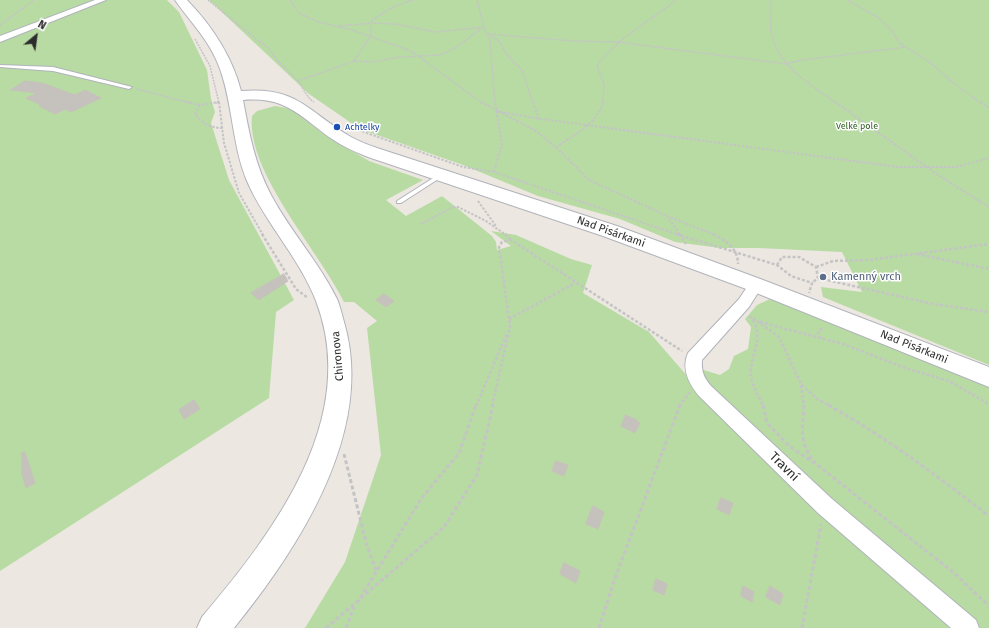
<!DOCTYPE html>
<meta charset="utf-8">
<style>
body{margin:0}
#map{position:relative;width:989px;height:628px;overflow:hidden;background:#ece7e1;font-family:"Fira Sans",sans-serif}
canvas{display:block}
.north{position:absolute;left:16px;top:16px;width:40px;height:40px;-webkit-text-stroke:3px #fff;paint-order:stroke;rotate:29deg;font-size:11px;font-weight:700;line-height:16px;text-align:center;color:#2c2c2c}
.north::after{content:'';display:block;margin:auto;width:14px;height:18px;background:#2c2c2c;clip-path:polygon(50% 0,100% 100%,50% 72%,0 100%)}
</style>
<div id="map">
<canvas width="989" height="628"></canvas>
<div class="north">N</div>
</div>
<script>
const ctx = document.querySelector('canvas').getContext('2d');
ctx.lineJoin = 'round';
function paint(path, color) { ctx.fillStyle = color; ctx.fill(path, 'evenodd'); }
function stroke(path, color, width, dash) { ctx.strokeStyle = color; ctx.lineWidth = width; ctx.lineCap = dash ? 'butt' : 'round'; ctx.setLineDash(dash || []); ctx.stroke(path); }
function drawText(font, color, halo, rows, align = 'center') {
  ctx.font = font + ' "Fira Sans",sans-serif'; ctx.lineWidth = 3; ctx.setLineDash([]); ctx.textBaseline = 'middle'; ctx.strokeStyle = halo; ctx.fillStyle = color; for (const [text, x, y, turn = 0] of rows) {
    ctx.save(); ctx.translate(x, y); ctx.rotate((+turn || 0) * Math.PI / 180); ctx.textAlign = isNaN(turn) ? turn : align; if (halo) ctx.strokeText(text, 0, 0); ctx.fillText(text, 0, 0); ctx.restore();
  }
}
paint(new Path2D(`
 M0 0H167L179 12 207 70 211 99 215 112 211 123 229 180 294 300 276 312 269 398 0 571Z
 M209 0H989V365L823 297 821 287 862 292 842 252 758 248H720L675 242 620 219 538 196 463 165 360 129 309 94Z
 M275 106 287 108 296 113 322 133 369 161 423 180 386 200 406 216 442 196 492 236 496 242 497 250 511 246 491 231 516 235 571 259 592 265 583 293 649 332 688 377 956 628H305L345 562 381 455 367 328 377 321 354 302H344C320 252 246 172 252 116L257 111Z
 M770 299 989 386V628H974L707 389 697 368 720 375 729 369 734 356 748 349 751 327 745 319 757 305Z`), '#b8dba4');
const building = new Path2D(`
 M25 81 42 83 75 95 85 90 101 98 71 112 65 109 55 114 39 106 41 105 26 98 37 93 11 90Z
 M284 274 288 281 259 300 251 293Z
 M384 294 394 301 386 307 376 300Z
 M194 400 200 409 184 419 179 410Z
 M626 415 637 420 636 421 640 423 635 433 621 426Z
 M22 452H25L35 483 26 488 22 474Z
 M556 461 568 465 564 476 552 471Z
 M721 498 733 503 729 515 717 509Z
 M593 506 604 512 598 529 586 524Z
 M564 563 580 571 576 583 560 574Z
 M656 579 667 584 664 595 653 590Z
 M743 586 754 592 752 602 741 596Z
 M770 586 783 594 780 605 766 597Z`);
paint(building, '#c5c1bc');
stroke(building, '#c7c2ba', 1);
const lane = new Path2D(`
 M0 65 53 67 132 87 129 89 53 71 0 67Z
 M441 173 444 175 443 176 401 203H397V201Z`);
const street = new Path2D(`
 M95 0H106L0 42V36Z
 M756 280 761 281 763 285 749 307 702 360C701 371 704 378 711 386L832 499 976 620 979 628H951L818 513 699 396C689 384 681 369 688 353L739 299 751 281Z`);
const secondary = new Path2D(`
 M175 0H187C212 26 232 56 241 91 298 86 308 112 351 137 360 142 371 146 380 149L617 226 763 280 989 367V387L749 290 603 236 368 157C359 153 348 149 340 144 303 122 292 96 243 100 249 133 255 165 271 195 290 231 319 262 337 299 340 306 342 315 344 322 376 430 299 548 234 628H197L202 617C274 532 361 418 316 301 299 257 265 223 247 181 232 145 233 105 220 69 210 41 192 24 175 0Z`);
stroke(lane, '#b1b3bb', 2);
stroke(street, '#b1b3bb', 2);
stroke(secondary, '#b1b3bb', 2);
stroke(new Path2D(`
 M208 0 270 50C277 62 288 70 297 80 304 88 305 96 314 102
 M290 0 299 13 318 22 352 30 411 51 482 103
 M477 0 484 27 490 41 495 103
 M771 0C772 10 770 21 771 31 777 66 810 84 836 103
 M847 0 879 18 892 31 899 43 927 60 956 85 981 103
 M0 25 34 0
 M338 26 372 23 396 24 436 32 484 27
 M488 34 573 41 618 42 786 64 802 60 906 47
 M488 34 500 42 507 55 522 70 533 103
 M195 39 210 66 219 103
 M354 61 372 62 400 57 440 55 455 48 482 28
 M298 81 354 61 370 37 372 20 393 7 413 0
 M137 89 190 103
 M216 103 219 102
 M603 103 604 84 597 66C618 37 649 22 676 0`), '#c4c4c4', 1.5, [2, 1]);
stroke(new Path2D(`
 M186 102 200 105 219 102
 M219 102 224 143 239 193 263 235
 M481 102 536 131 559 150 589 180 667 216 680 235
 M533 102 539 119
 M835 102 941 177 989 207
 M980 102 989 108
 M200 105 195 114C203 124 211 128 223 128
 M496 111 534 118 898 167H956L989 158
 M347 126 463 167 494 172 679 235
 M556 147C573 136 598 123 603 102
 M494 172 502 144 495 102
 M478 201 496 226
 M667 216 715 235
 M421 224 453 207H458L486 221 506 235`), '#c4c4c4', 2, [2.5, 1.5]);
stroke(new Path2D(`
 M262 234 296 289 308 298
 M505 234 511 240
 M676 234 777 265 791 276 812 283 809 293
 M679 234 686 244
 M713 234C726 241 738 248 738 264
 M917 254 989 269
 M777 265 782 257H799L816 267 818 278 812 283
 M816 267 833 261 869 260 989 244
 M818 278 933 304 989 312
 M750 316C767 338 749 354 751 377 753 388 759 396 763 406
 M753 318 779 337 801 384 817 399 830 406
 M509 319 575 283
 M760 322 843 344 908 369 949 381 989 404
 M821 339 818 332 824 327
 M801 385 804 406
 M476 406 507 333
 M492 406 510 327 499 247 502 242 511 240 682 351
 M679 406 690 392`), '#c4c4c4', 2.5, [3, 2]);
stroke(new Path2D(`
 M763 405 767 423 789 446 816 464 953 572 989 606
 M804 405C803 432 798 439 814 462
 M828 405C886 437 937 476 989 516
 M344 454 367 546 376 570
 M357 603 421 499 459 453 476 405
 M326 628 444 527 477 475 493 405
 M346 628 354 607
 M599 628 614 581 680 405
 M802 628 821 524`), '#c4c4c4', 3, [4, 2.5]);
paint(lane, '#fff');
paint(street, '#fff');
paint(secondary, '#fff');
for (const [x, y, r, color] of [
 [337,127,4,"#1a4fb4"],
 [823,277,4,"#5c6f8a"]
]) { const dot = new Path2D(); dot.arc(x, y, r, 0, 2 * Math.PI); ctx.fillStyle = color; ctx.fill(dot); stroke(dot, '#fff', 1.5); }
drawText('9px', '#336124', '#fff', [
 ["Velké pole",857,126]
]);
drawText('9px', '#164399', '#fff', [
 ["Achtelky",345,127]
], 'left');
drawText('11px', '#2c2c2c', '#fff', [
 ["Nad Pisárkami",611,232,20],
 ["Nad Pisárkami",914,347,22],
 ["Chironova",338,356,-95]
]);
drawText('11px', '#4e5e75', '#fff', [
 ["Kamenný vrch",831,277]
], 'left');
drawText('13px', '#2c2c2c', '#fff', [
 ["Travní",784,467,44]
]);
</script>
